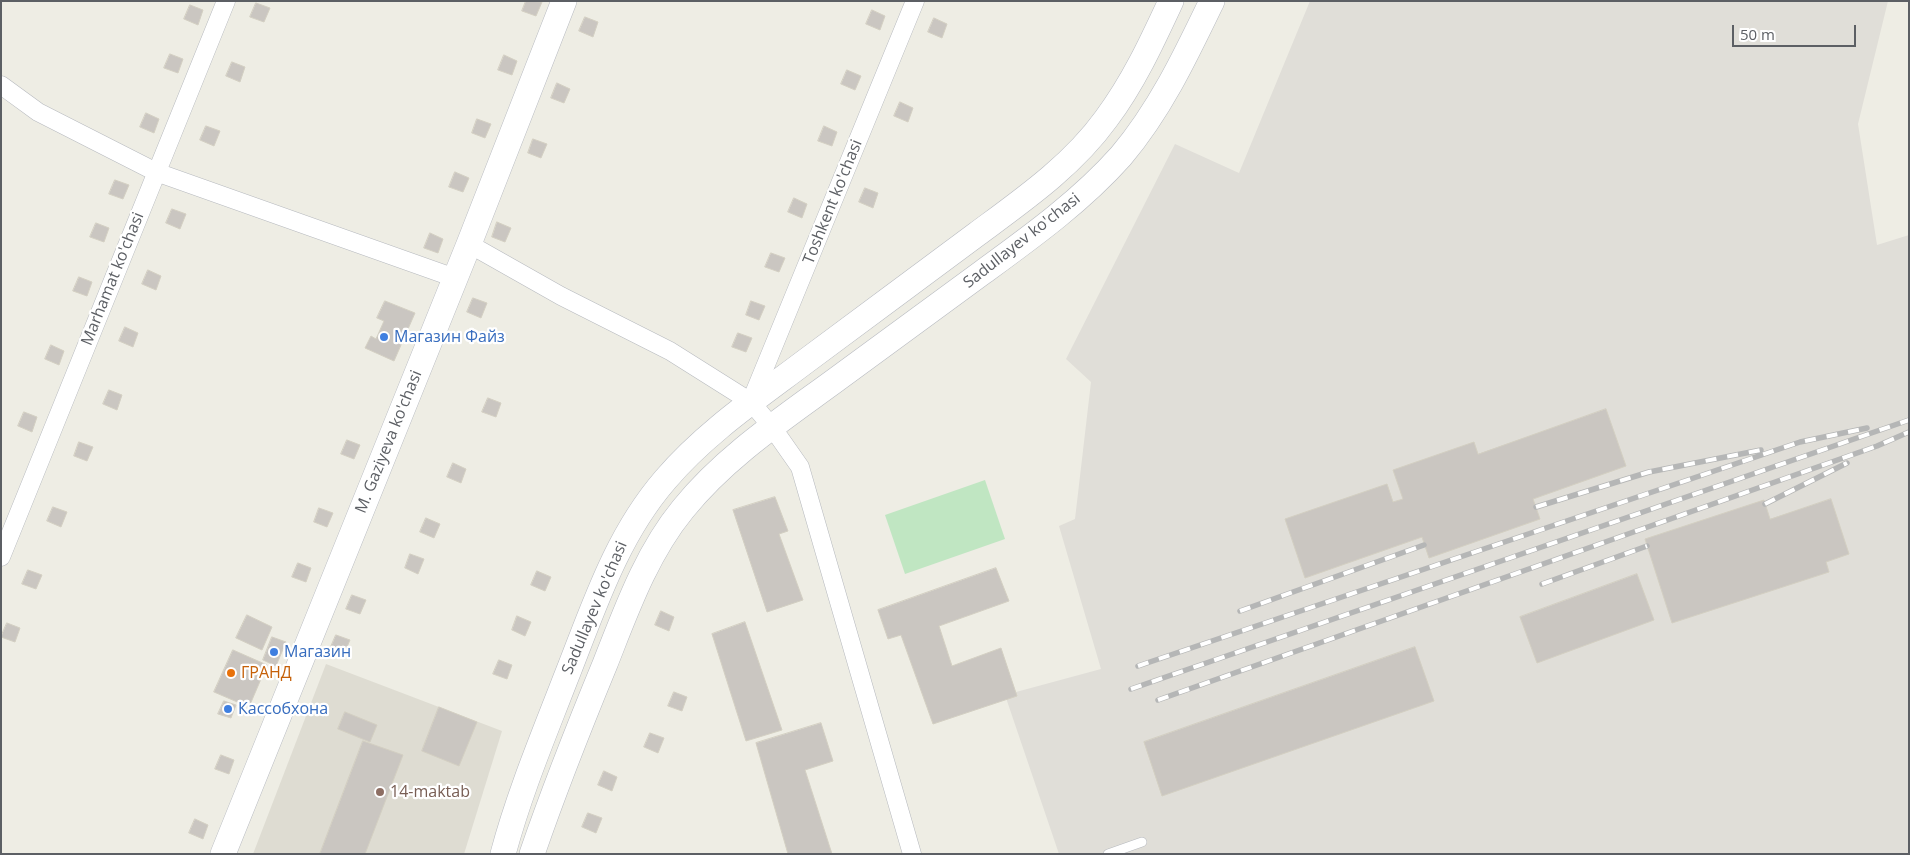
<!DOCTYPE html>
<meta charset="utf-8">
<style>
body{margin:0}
#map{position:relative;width:1910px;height:855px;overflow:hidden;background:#eeede4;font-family:"Open Sans",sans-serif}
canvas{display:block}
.frame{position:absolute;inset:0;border:2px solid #5c5f64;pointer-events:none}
.scale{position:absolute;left:1732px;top:25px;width:124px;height:22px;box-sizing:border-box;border:2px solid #5c5f64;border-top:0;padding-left:6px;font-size:15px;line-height:18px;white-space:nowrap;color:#5c5f64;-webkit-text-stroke:4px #fff;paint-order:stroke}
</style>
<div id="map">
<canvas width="1910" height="855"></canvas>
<div class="frame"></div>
<div class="scale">50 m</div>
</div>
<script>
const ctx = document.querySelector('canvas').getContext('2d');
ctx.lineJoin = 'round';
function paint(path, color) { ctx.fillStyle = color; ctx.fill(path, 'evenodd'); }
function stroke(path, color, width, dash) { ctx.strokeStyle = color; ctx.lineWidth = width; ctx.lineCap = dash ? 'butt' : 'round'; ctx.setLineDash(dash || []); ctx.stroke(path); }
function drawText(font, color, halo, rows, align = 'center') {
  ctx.font = font + ' "Open Sans",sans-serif'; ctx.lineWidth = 4.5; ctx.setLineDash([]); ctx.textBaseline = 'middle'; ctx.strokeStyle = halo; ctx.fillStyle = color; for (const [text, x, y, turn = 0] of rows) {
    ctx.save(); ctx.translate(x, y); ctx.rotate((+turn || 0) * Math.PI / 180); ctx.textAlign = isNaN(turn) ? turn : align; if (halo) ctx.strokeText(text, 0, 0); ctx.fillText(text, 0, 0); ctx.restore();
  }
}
paint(new Path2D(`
 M1310 1H1888L1858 124 1877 245 1909 235V854H1059L1005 695 1101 669 1059 526 1075 519 1091 382 1066 359 1175 144 1239 173Z`), '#e0ded8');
paint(new Path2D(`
 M326 664 502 731 464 854H253Z`), '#dedcd2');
paint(new Path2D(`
 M985 480 1005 539 905 574 885 515Z`), '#c0e6c2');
const building = new Path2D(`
 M526 1 542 2 536 16 522 11Z
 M256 3 270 8 264 22 250 17Z
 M190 5 203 10 198 25 184 19Z
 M872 10 885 16 880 30 866 24Z
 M585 17 598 22 593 37 579 31Z
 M934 18 947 24 942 38 928 32Z
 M170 54 183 59 178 73 164 68Z
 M504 55 517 61 512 75 498 70Z
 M232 62 245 67 240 82 226 76Z
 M847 70 861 76 855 90 841 84Z
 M557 83 570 89 564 103 551 98Z
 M900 102 913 108 908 122 894 116Z
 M146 113 159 119 154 133 140 127Z
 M477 119 491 124 485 138 472 133Z
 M206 126 220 131 214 146 200 140Z
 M824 126 837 132 832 146 818 141Z
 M533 139 547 144 541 158 528 153Z
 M455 172 469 178 463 192 449 187Z
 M115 180 129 185 123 199 109 194Z
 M865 188 878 193 873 208 859 202Z
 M794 198 807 204 802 218 788 212Z
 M172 209 186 214 180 229 166 223Z
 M497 222 511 228 505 242 492 237Z
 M96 223 109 228 104 242 90 237Z
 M430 233 443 239 438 253 424 248Z
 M771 253 785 258 779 272 765 267Z
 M148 270 161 276 156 290 142 284Z
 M79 277 92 282 87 296 73 291Z
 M473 298 487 303 481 318 467 312Z
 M385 301 415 313 394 361 365 348 371 336 376 339 384 321 377 318Z
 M751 301 765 306 759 320 746 315Z
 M125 327 138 333 133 347 119 341Z
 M738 333 752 338 746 352 732 347Z
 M51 345 64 351 59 365 45 359Z
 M109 390 122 395 117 410 103 404Z
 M488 398 501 403 496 417 482 412Z
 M1606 409 1626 466 1533 499 1540 519 1429 558 1422 537 1305 578 1285 519 1387 484 1393 502 1403 499 1393 470 1474 442 1478 454Z
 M24 412 37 417 32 432 18 426Z
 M347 440 360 445 354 459 341 454Z
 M79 442 93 447 87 461 74 456Z
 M453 463 466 469 461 483 447 477Z
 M775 497 788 531 779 534 803 600 767 612 733 510Z
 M1831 499 1849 554 1826 562 1829 572 1672 623 1645 539 1764 500 1770 519Z
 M53 507 67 512 61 527 47 521Z
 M319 508 333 513 327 527 314 522Z
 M426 518 440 524 434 538 420 532Z
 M410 554 424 559 418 574 405 568Z
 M298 563 311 568 306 582 292 577Z
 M996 568 1009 601 939 626 952 666 1001 648 1017 696 933 724 901 635 888 639 878 610Z
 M28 570 42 575 36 589 22 584Z
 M537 571 551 577 545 591 531 585Z
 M1637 574 1654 620 1537 663 1520 617Z
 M352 595 366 600 360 614 346 609Z
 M661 611 674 617 669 631 655 625Z
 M247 615 272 627 262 650 236 638Z
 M517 616 531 622 525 636 512 630Z
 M745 622 782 730 746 741 712 634Z
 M7 623 20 628 15 642 1 637Z
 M336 635 350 640 344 654 330 649Z
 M272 637 286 642 276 666 263 660Z
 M1415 647 1434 701 1162 796 1144 742Z
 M233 650 267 665 249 707 214 692Z
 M499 660 512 665 507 679 493 674Z
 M674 692 687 697 682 711 668 706Z
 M224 701 236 705 231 718 218 714Z
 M439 707 477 722 459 766 422 751Z
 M345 712 377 725 370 742 338 729Z
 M821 723 833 761 805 770 832 854H788L756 743Z
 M650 733 664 738 658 753 644 747Z
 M363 741 403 755 365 854H320Z
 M221 755 234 760 229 774 215 769Z
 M604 771 617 777 612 791 598 785Z
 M588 813 602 818 596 833 582 827Z
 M195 819 208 825 203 839 189 833Z`);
paint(building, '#cac6c1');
stroke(building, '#d3cfc2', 1);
const lane = new Path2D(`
 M1108 854 1142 842`);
const street = new Path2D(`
 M1 85 38 112 156 172 455 278
 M469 244 561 296 670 351 751 402 772 427 800 467 912 854
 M751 401 915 1
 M1 557 226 1`);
const secondary = new Path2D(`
 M223 854 469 244 564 1
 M503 854C519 794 543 737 565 680 593 610 615 538 665 480 705 433 757 398 806 361 863 319 920 276 977 234 1023 200 1072 166 1106 119 1133 83 1152 42 1171 1
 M532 854C554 790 579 727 605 664 626 611 646 554 683 509 724 458 781 420 833 382 883 345 933 309 983 272 1031 237 1081 201 1121 156 1160 110 1186 55 1212 1`);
stroke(lane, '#b6b9be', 10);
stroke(street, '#b6b9be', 19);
stroke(secondary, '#b7bac0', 26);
stroke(lane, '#fff', 9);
stroke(street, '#fff', 18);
stroke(secondary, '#fff', 25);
const rail = new Path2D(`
 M1765 504 1847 463
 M1536 507 1649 472 1761 450
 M1542 584 1647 546
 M1240 611 1424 545
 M1138 666 1800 442 1867 428
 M1131 689 1909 420
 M1158 700 1877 446 1909 432`);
stroke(rail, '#b5b6b6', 5.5);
stroke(rail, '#fff', 4, [11]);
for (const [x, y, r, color] of [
 [384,337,5,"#3f7fe0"],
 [274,652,5,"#3f7fe0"],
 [231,673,5,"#e8710a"],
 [228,709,5,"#3f7fe0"],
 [380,792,5,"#8d6e63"]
]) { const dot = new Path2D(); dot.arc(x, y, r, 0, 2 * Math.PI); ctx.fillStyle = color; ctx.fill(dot); stroke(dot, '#fff', 2); }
drawText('16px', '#5c5f64', '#fff', [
 ["Toshkent ko'chasi",833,202,-68],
 ["Sadullayev ko'chasi",1022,241,-38],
 ["Marhamat ko'chasi",113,279,-68],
 ["M. Gaziyeva ko'chasi",389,442,-68],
 ["Sadullayev ko'chasi",595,608,-67]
]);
drawText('16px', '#366cbe', '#fff', [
 ["Магазин Файз",394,337],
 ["Магазин",284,652],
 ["Кассобхона",238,709]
], 'left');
drawText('16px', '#c56008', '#fff', [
 ["ГРАНД",241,673]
], 'left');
drawText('16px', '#785e54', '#fff', [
 ["14-maktab",390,792]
], 'left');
</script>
